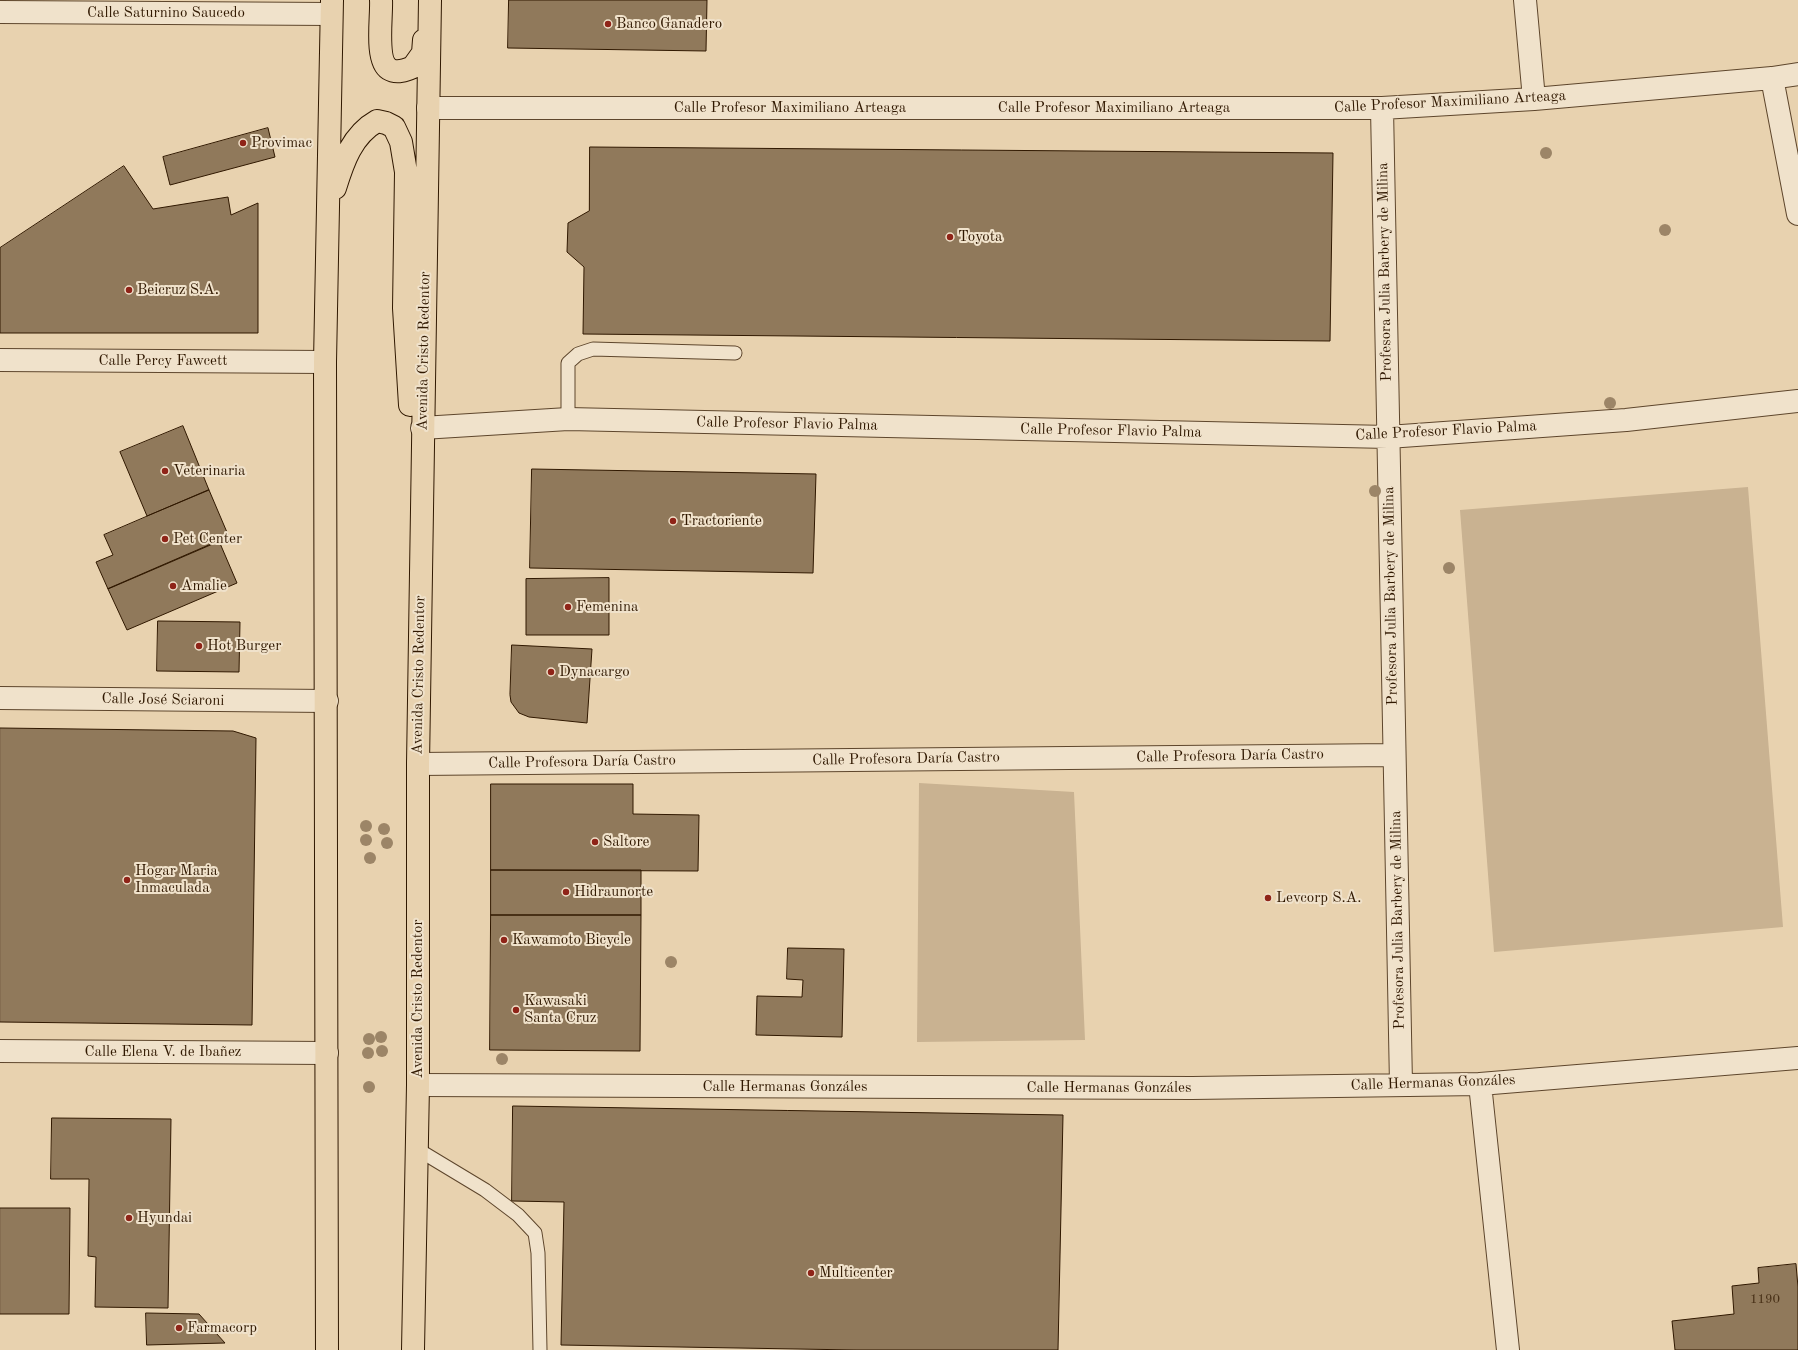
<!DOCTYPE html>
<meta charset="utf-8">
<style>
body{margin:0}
canvas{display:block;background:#e8d2af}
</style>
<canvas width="1798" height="1350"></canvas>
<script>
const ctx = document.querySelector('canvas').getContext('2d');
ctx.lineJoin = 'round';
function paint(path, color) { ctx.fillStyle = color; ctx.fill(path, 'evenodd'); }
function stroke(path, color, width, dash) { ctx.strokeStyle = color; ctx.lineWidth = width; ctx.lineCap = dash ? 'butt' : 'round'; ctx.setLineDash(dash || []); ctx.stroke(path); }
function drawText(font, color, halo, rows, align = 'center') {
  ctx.font = font + ' "Old Standard TT",serif'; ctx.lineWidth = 4; ctx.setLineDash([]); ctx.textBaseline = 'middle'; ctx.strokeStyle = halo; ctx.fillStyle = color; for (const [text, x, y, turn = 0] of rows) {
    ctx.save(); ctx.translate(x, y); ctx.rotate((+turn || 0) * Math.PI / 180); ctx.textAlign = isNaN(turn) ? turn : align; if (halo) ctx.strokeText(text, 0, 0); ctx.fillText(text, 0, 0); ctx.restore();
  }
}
paint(new Path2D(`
 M1748 487 1783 927 1494 952 1460 510Z
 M919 783 1074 792 1085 1040 917 1042Z`), '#c9b291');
const building = new Path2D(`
 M509 0H707L706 51 508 48Z
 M268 128 275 157 170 185 163 157Z
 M590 147 1333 153 1330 341 583 334 584 267 567 252 568 223 589 211Z
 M124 166 153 209 228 197 231 215 258 203V333H0V248Z
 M183 426 209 490 147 516 120 452Z
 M532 469 816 474 813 573 530 568Z
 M209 490 229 537 108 589 96 562 113 555 104 535Z
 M219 541 237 583 127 630 108 589Z
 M609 578V635H526V579Z
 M158 621 240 622 239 672 157 671Z
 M512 645 592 649 587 723 529 717 519 713 511 702 510 695Z
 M0 728 233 731 256 738 252 1025 0 1022Z
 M491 784H633V814L699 815 698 871 491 870Z
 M491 870H641V915H491Z
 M491 915H641L640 1051 490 1050Z
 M788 948 844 949 842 1037 756 1035 757 996 802 997 803 980 787 979Z
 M513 1106 1063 1115 1058 1350H856L561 1345 564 1202 512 1201Z
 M52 1118 171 1119 168 1308 95 1307 96 1257 88 1256 89 1179H51Z
 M0 1208H70L69 1314H0Z
 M1796 1264 1798 1287V1350H1675L1672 1321 1734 1314 1732 1286 1759 1283 1758 1268Z
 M146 1313 199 1314 225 1343 147 1345Z`);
paint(building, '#90795b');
stroke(building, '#301800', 1);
const service = new Path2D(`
 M568 419V363L578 354 593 349 735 353
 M417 1149 485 1190 518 1215 535 1233 538 1253 540 1350`);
const minor = new Path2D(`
 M1525 0 1534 99
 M0 12 331 14
 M1772 78 1798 214
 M428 108H1382L1534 99 1772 78 1798 74
 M1382 108 1401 1084
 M0 360 325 362
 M422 428 568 419 1388 437 1626 420 1798 401
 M0 698 327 701
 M418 764 1394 755
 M0 1051 327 1053
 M1480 1084 1508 1350
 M418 1085 1192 1088 1480 1084 1798 1058`);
const primary = new Path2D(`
 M381 0C382 16 375 60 389 69 397 74 406 70 413 67L423 53 424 40
 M335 188C343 162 352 135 377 121L386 123 394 127 401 142 406 172 404 308 410 405
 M327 1350 325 362 332 0
 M413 1350 418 1085V764L430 0`);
stroke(service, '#5e462c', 15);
stroke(minor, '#5e462c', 24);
stroke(primary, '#301800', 24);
stroke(service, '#f0e2cb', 13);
stroke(minor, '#f0e2cb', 22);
stroke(primary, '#e8d2af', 22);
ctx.fillStyle = '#9c8567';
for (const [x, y] of [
 [1546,153],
 [1665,230],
 [1610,403],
 [1375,491],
 [1449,568],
 [366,826],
 [384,829],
 [366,840],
 [387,843],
 [370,858],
 [671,962],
 [381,1037],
 [369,1039],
 [382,1051],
 [368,1053],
 [502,1059],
 [369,1087]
]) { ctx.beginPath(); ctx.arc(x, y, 6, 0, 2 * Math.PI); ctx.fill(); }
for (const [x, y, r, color] of [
 [608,24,4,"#8f2418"],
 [243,143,4,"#8f2418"],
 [950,237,4,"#8f2418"],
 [129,290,4,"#8f2418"],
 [165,471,4,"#8f2418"],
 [673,521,4,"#8f2418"],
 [165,539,4,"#8f2418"],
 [173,586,4,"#8f2418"],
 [568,607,4,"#8f2418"],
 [199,646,4,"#8f2418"],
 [551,672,4,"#8f2418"],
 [595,842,4,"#8f2418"],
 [127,880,4,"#8f2418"],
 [566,892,4,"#8f2418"],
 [1268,898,4,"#8f2418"],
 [504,940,4,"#8f2418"],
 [516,1010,4,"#8f2418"],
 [129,1218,4,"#8f2418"],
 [811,1273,4,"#8f2418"],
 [179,1328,4,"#8f2418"]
]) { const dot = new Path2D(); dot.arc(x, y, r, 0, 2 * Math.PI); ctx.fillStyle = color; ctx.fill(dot); stroke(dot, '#f0e2cb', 1.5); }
drawText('13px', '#483017', null, [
 ["1190",1765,1300]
]);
drawText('15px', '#301800', '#f0e2cb', [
 ["Calle Saturnino Saucedo",166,13],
 ["Calle Profesor Maximiliano Arteaga",1450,102,-3],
 ["Calle Profesor Maximiliano Arteaga",790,108],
 ["Calle Profesor Maximiliano Arteaga",1114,108],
 ["Profesora Julia Barbery de Milina",1385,272,-91],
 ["Avenida Cristo Redentor",424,351,-89],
 ["Calle Percy Fawcett",163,361],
 ["Calle Profesor Flavio Palma",787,424,1],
 ["Calle Profesor Flavio Palma",1111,431,1],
 ["Calle Profesor Flavio Palma",1446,431,-3],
 ["Profesora Julia Barbery de Milina",1391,596,-91],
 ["Avenida Cristo Redentor",419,675,-89],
 ["Calle José Sciaroni",163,700,1],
 ["Calle Profesora Daría Castro",1230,756,-1],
 ["Calle Profesora Daría Castro",906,759,-1],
 ["Calle Profesora Daría Castro",582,762,-1],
 ["Profesora Julia Barbery de Milina",1398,920,-91],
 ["Avenida Cristo Redentor",418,999,-90],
 ["Calle Elena V. de Ibañez",163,1052],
 ["Calle Hermanas Gonzáles",1433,1083,-2],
 ["Calle Hermanas Gonzáles",785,1087],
 ["Calle Hermanas Gonzáles",1109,1088]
]);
drawText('15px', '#301800', '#f0e2cb', [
 ["Banco Ganadero",616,24],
 ["Provimac",251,143],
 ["Toyota",958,237],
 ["Beicruz S.A.",137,290],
 ["Veterinaria",173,471],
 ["Tractoriente",681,521],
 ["Pet Center",173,539],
 ["Amalie",181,586],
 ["Femenina",576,607],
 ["Hot Burger",207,646],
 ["Dynacargo",559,672],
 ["Saltore",603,842],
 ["Hogar Maria",135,871],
 ["Inmaculada",135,888],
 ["Hidraunorte",574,892],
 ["Levcorp S.A.",1276,898],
 ["Kawamoto Bicycle",512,940],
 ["Kawasaki",524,1001],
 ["Santa Cruz",524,1018],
 ["Hyundai",137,1218],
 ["Multicenter",819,1273],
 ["Farmacorp",187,1328]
], 'left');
</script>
